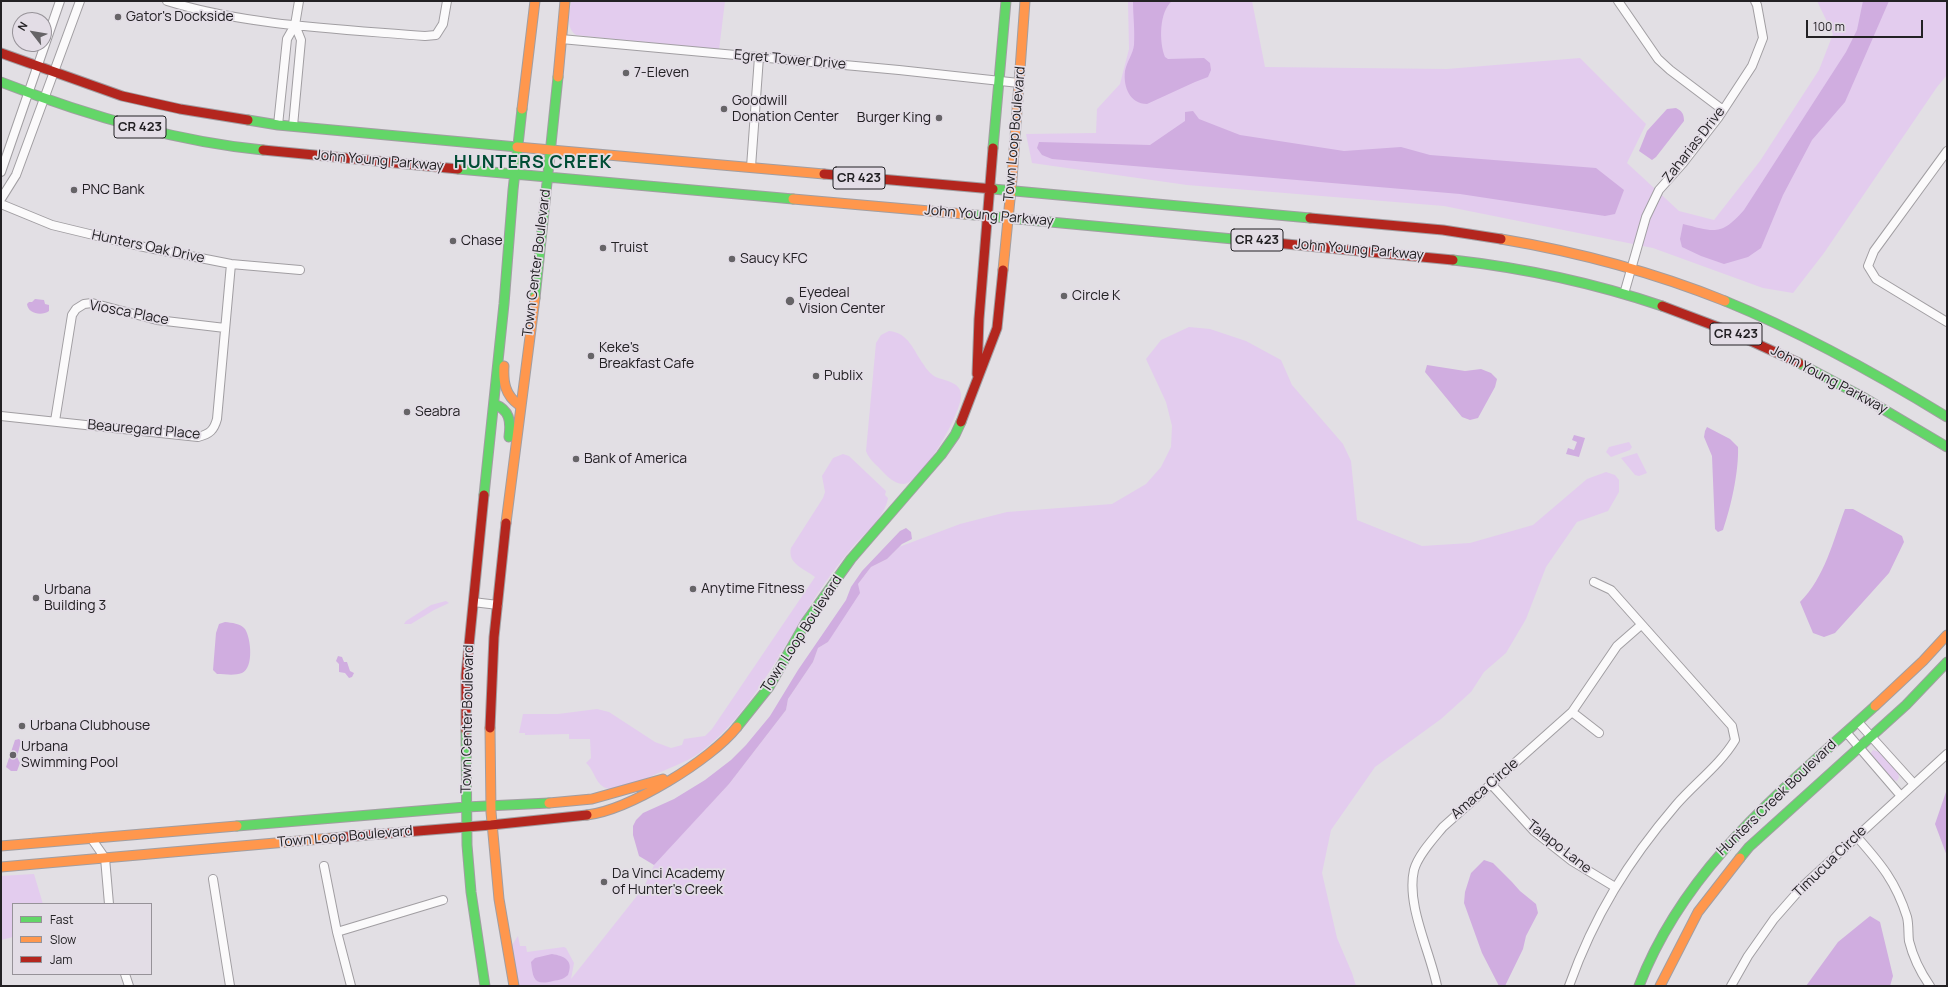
<!DOCTYPE html>
<style>
body{margin:0}
#map{position:relative;width:1948px;height:987px;overflow:hidden;background:#e2dfe4;font-family:Manrope,sans-serif}
canvas{display:block}
.frame{position:absolute;inset:0;border:2px solid #232124;pointer-events:none}
.legend{position:absolute;left:12px;top:903px;width:140px;height:72px;box-sizing:border-box;background:#e3dde6;border:1px solid #969298;margin:0;padding:5px 7px;list-style:none;font-size:12px;color:#232124}
.legend li{display:flex;align-items:center;gap:8px;height:20px}
.legend b{width:20px;border:1px solid #969298}
.north{position:absolute;left:12px;top:12px;width:40px;height:40px;box-sizing:border-box;background:#e3dde6;border:1px solid #969298;border-radius:50%;rotate:301deg;font-size:11px;font-weight:700;line-height:16px;text-align:center;color:#232124}
.north::after{content:'';display:block;margin:auto;width:14px;height:18px;background:#666467;clip-path:polygon(50% 0,100% 100%,50% 72%,0 100%)}
.scale{position:absolute;left:1806px;top:20px;width:117px;height:18px;box-sizing:border-box;border:2px solid #232124;border-top:0;padding-left:5px;font-size:12px;line-height:14px;white-space:nowrap;color:#232124;-webkit-text-stroke:3px #e3dde6;paint-order:stroke}
</style>
<div id="map">
<canvas width="1948" height="987"></canvas>
<div class="frame"></div>
<ul class="legend">
<li><b style="height:5px;background:#63d668"></b>Fast</li>
<li><b style="height:5px;background:#ff974d"></b>Slow</li>
<li><b style="height:5px;background:#b3261e"></b>Jam</li>
</ul>
<div class="north">N</div>
<div class="scale">100 m</div>
</div>
<script>
const ctx = document.querySelector('canvas').getContext('2d');
ctx.lineJoin = 'round';
function paint(path, color) { ctx.fillStyle = color; ctx.fill(path, 'evenodd'); }
function stroke(path, color, width, dash) { ctx.strokeStyle = color; ctx.lineWidth = width; ctx.lineCap = dash ? 'butt' : 'round'; ctx.setLineDash(dash || []); ctx.stroke(path); }
function drawText(font, color, halo, rows, align = 'center') {
  ctx.font = font + ' Manrope,sans-serif'; ctx.lineWidth = 3.5; ctx.setLineDash([]); ctx.textBaseline = 'middle'; ctx.strokeStyle = halo; ctx.fillStyle = color; for (const [text, x, y, turn = 0] of rows) {
    ctx.save(); ctx.translate(x, y); ctx.rotate((+turn || 0) * Math.PI / 180); ctx.textAlign = isNaN(turn) ? turn : align; if (halo) ctx.strokeText(text, 0, 0); ctx.fillText(text, 0, 0); ctx.restore();
  }
}
paint(new Path2D(`
 M571 1H725L719 50 576 35C565 27 570 13 571 1Z
 M1128 1H1252L1265 67 1447 69 1580 58 1646 124 1627 163 1679 211 1714 220 1760 161 1819 70 1833 34 1817 1H1947V75L1937 87 1824 253 1793 293 1763 288 1653 248 1444 206 1187 185 1032 163 1026 134 1096 133 1097 109 1120 84 1129 49Z
 M1189 327 1210 329 1246 341 1281 360 1292 385 1343 444 1351 461 1357 520 1422 546 1470 543 1533 525 1587 479 1606 472 1615 475 1619 480V492L1608 511 1577 522 1546 567 1526 619 1506 653 1484 672 1471 692 1441 719 1375 767 1331 830 1322 873 1337 938 1352 973 1356 986H518L512 945 518 936 520 946H526L527 952 564 947 566 948 574 963 571 979 644 887 656 861 729 784 786 710 788 699 813 662 818 648 828 642 858 584 871 567 887 559 899 547 960 524 1007 512 1112 504 1146 484 1161 467 1171 447 1172 426 1166 402 1146 359 1161 340Z
 M889 331C909 333 913 350 924 365 926 369 931 374 934 376 943 381 960 381 961 394 963 411 922 483 904 484 895 484 889 478 883 472 877 465 869 460 866 451L876 343 881 335Z
 M1629 442 1632 447 1630 450 1611 457 1606 452 1609 447Z
 M1637 453 1647 473 1639 476 1635 475 1621 458Z
 M843 454 849 456 886 491 885 495 888 498C885 518 863 534 851 549 842 560 833 571 825 583 785 639 756 712 698 754 685 763 666 769 652 776 640 781 620 793 606 788 595 784 594 769 586 763L591 758 590 739H569V734L525 735V733H519L523 714H558L597 709 609 712 655 742 671 748 682 745 684 739 705 736 712 729 815 577C805 569 787 564 791 548L823 498 825 492 822 476 833 458Z
 M446 601 449 603 434 610 411 624H404L406 621 431 605Z
 M1873 750 1879 752 1898 773 1899 777 1897 781 1889 778 1870 754Z
 M34 874 43 904H13V937L1 940V876Z`), '#e3ccee');
paint(new Path2D(`
 M1133 1H1172C1159 12 1159 42 1165 57L1168 59 1204 58 1210 63 1211 70 1208 77 1195 82 1147 104C1130 104 1123 87 1125 71 1127 61 1133 54 1134 45 1135 30 1133 15 1133 1Z
 M1863 1H1889L1845 102 1812 140 1783 195 1761 248 1748 257 1724 264 1701 256 1682 247 1680 239 1683 224C1715 232 1721 236 1744 210L1846 52 1857 30Z
 M1676 108C1682 111 1684 114 1684 121L1656 157 1652 160 1639 151 1647 131 1667 109Z
 M1193 111 1199 119 1240 135 1344 151 1401 147 1430 155 1596 168 1624 190 1615 214 1605 216 1460 194 1052 159 1042 155 1037 148 1039 142 1150 145 1185 121V112Z
 M35 299 44 300 45 304 49 305V311C42 316 28 314 27 304L29 302H32Z
 M1427 365 1465 371 1481 369 1491 373 1497 379 1495 387 1478 418 1470 420 1462 417 1425 372Z
 M1707 427 1730 439 1738 447C1739 471 1731 507 1723 530L1718 532 1715 529 1712 456 1704 437 1705 431Z
 M1574 435 1585 438 1579 457 1566 454 1568 448 1574 450 1577 442 1572 440Z
 M1845 509H1853L1902 536 1904 542 1889 573 1835 633 1824 637 1813 633 1800 602C1825 577 1833 541 1845 509Z
 M906 528 911 532 912 539 902 544 887 559 871 567 858 584 860 593 828 642 818 648 813 662 788 699 786 710 729 784 654 865 639 856 633 835V826L636 820 643 813 674 799 705 780 731 760 746 745 770 716 798 670 846 600 851 587 862 571 900 531Z
 M225 622C232 623 240 623 245 629 251 638 254 668 242 673 234 676 225 674 217 674L213 670 216 633 219 624Z
 M338 656 342 657 344 662H347L350 671 354 673 352 677 349 678 345 673 339 672V664L336 661Z
 M19 739 21 741 17 757 20 763 17 771H11L6 767 15 740Z
 M1947 789V856L1935 824Z
 M1484 860 1493 863 1512 882 1520 891 1536 904 1538 913 1526 936 1523 949 1505 986H1499L1482 953 1464 903 1465 892 1471 873Z
 M1870 916 1880 922 1893 976 1890 986H1806L1838 942Z
 M552 954C564 956 574 960 568 975 564 979 559 980 553 981 534 986 533 979 531 962L535 958Z`), '#d0ade0');
const street = new Path2D(`
 M167 1C247 26 341 29 425 36L436 35 443 24 447 1
 M1618 1 1658 59 1670 70 1723 110
 M561 39 899 70 1019 83
 M278 125 287 39 295 25 299 1
 M293 126 301 40 295 25
 M1947 151 1874 251 1868 266 1876 279 1947 322
 M751 167 759 57
 M1 172 60 1
 M1 199 16 175 80 1
 M1 204 52 225 139 246 231 264 300 270
 M1624 294 1646 217 1659 190 1683 163 1718 118 1752 66 1763 38 1757 5 1755 1
 M1 416 198 437C210 434 214 430 217 419L231 264
 M55 421 72 315 76 309 84 304 92 303 157 320 225 328
 M473 602 498 605
 M1572 712 1599 733
 M1858 722 1914 784
 M1846 732 1901 796
 M1491 784 1534 831 1572 861 1615 887
 M1857 837C1881 864 1896 882 1907 917 1909 925 1908 934 1909 941 1913 957 1921 973 1930 986
 M91 838 105 858 109 904
 M324 866 337 932 351 986
 M213 879 230 986
 M337 932 443 900
 M125 974 129 986
 M1437 986C1430 951 1406 905 1414 870 1418 855 1434 838 1443 827L1572 712 1617 646 1641 625
 M1569 986C1594 916 1628 861 1676 805 1695 783 1720 765 1735 740L1732 726 1611 590 1594 582
 M1731 986 1748 956 1774 919 1803 886 1947 754`);
const fast = new Path2D(`
 M1 82C85 115 173 141 263 150
 M248 120 278 125 517 147
 M993 148 1006 1
 M458 169 793 199
 M993 189 1310 218
 M964 214 1255 241
 M1453 260C1524 268 1594 283 1662 306
 M535 298 558 77
 M1725 301C1803 333 1875 373 1947 417
 M1799 363 1861 396 1947 447
 M494 404C510 410 511 421 509 437
 M484 495 504 304 513 190 522 109
 M737 727 769 687 806 622 851 559 941 455 955 435 961 422
 M466 731 467 845 471 892 485 986
 M237 826 466 807 549 803
 M1740 858 1749 847 1906 705 1947 662
 M1639 986C1685 866 1783 790 1875 706`);
const slow = new Path2D(`
 M558 77 565 1
 M522 109 535 1
 M517 147 824 174
 M793 199 964 214
 M1501 239C1578 252 1653 272 1725 301
 M1003 270 1012 179 1025 1
 M504 366C503 382 505 395 519 405
 M506 523 535 298
 M1875 706 1923 661 1947 635
 M490 728 491 812 499 899 514 986
 M549 803 592 799 663 779
 M587 815C629 810 711 760 737 727
 M1 846 237 826
 M1 867 344 837
 M1660 986 1698 912 1740 858`);
const jam = new Path2D(`
 M1 53 122 96 180 109 248 120
 M263 150 458 169
 M824 174 993 189
 M1310 218 1443 230 1501 239
 M1255 241 1453 260
 M1662 306 1731 332 1799 363
 M977 374 979 319 993 148
 M961 422 997 328 1003 270
 M490 728 494 637 506 523
 M466 731V675L484 495
 M344 837 491 825 587 815`);
stroke(street, '#a19ea2', 10);
stroke(fast, '#a19ea2', 11);
stroke(slow, '#a19ea2', 11);
stroke(jam, '#a19ea2', 11);
stroke(street, '#fbfafb', 8);
stroke(fast, '#63d668', 9);
stroke(slow, '#ff974d', 9);
stroke(jam, '#b3261e', 9);
for (const [x, y, r, color] of [
 [118,17,4,"#666467"],
 [626,73,4,"#666467"],
 [724,109,4,"#666467"],
 [939,118,4,"#666467"],
 [74,190,4,"#666467"],
 [453,241,4,"#666467"],
 [603,248,4,"#666467"],
 [732,259,4,"#666467"],
 [1064,296,4,"#666467"],
 [790,301,5,"#666467"],
 [591,356,4,"#666467"],
 [816,376,4,"#666467"],
 [407,412,4,"#666467"],
 [576,459,4,"#666467"],
 [693,589,4,"#666467"],
 [36,598,4,"#666467"],
 [22,726,4,"#666467"],
 [13,755,4,"#666467"],
 [604,882,4,"#666467"]
]) { const dot = new Path2D(); dot.arc(x, y, r, 0, 2 * Math.PI); ctx.fillStyle = color; ctx.fill(dot); stroke(dot, '#e3dde6', 1.5); }
for (const [x, y, w] of [
 [140,127,52],
 [859,178,52],
 [1257,240,52],
 [1736,334,52]
]) { const box = new Path2D(); box.roundRect(x - w / 2, y - 11, w, 22, 3); ctx.fillStyle = '#e3dde6'; ctx.fill(box); stroke(box, '#232124', 1); }
drawText('bold 13px', '#232124', null, [
 ["CR 423",140,127],
 ["CR 423",859,178],
 ["CR 423",1257,240],
 ["CR 423",1736,334]
]);
drawText('14px', '#232124', '#e3dde6', [
 ["Gator's Dockside",126,17],
 ["7-Eleven",634,73],
 ["Goodwill",732,101],
 ["Donation Center",732,117],
 ["Burger King",931,118,"right"],
 ["PNC Bank",82,190],
 ["Chase",461,241],
 ["Truist",611,248],
 ["Saucy KFC",740,259],
 ["Eyedeal",799,293],
 ["Vision Center",799,309],
 ["Circle K",1072,296],
 ["Keke's",599,348],
 ["Breakfast Cafe",599,364],
 ["Publix",824,376],
 ["Seabra",415,412],
 ["Bank of America",584,459],
 ["Anytime Fitness",701,589],
 ["Urbana",44,590],
 ["Building 3",44,606],
 ["Urbana Clubhouse",30,726],
 ["Urbana",21,747],
 ["Swimming Pool",21,763],
 ["Da Vinci Academy",612,874],
 ["of Hunter's Creek",612,890]
], 'left');
drawText('14px', '#232124', '#e3dde6', [
 ["Egret Tower Drive",790,60,5],
 ["Town Loop Boulevard",1015,134,-85],
 ["Zaharias Drive",1694,145,-52],
 ["John Young Parkway",379,161,5],
 ["John Young Parkway",989,216,5],
 ["Hunters Oak Drive",148,247,12],
 ["John Young Parkway",1359,250,5],
 ["Town Center Boulevard",537,263,-83],
 ["Viosca Place",129,313,11],
 ["John Young Parkway",1829,380,28],
 ["Beauregard Place",144,430,5],
 ["Town Loop Boulevard",802,634,-57],
 ["Town Center Boulevard",468,719,-89],
 ["Amaca Circle",1485,789,-41],
 ["Hunters Creek Boulevard",1777,798,-44],
 ["Town Loop Boulevard",345,837,-5],
 ["Talapo Lane",1559,847,38],
 ["Timucua Circle",1830,862,-44]
]);
ctx.letterSpacing = '1px';
drawText('bold 18px', '#004d35', '#e3dde6', [
 ["HUNTERS CREEK",533,163]
]);
ctx.letterSpacing = '0px';
</script>
